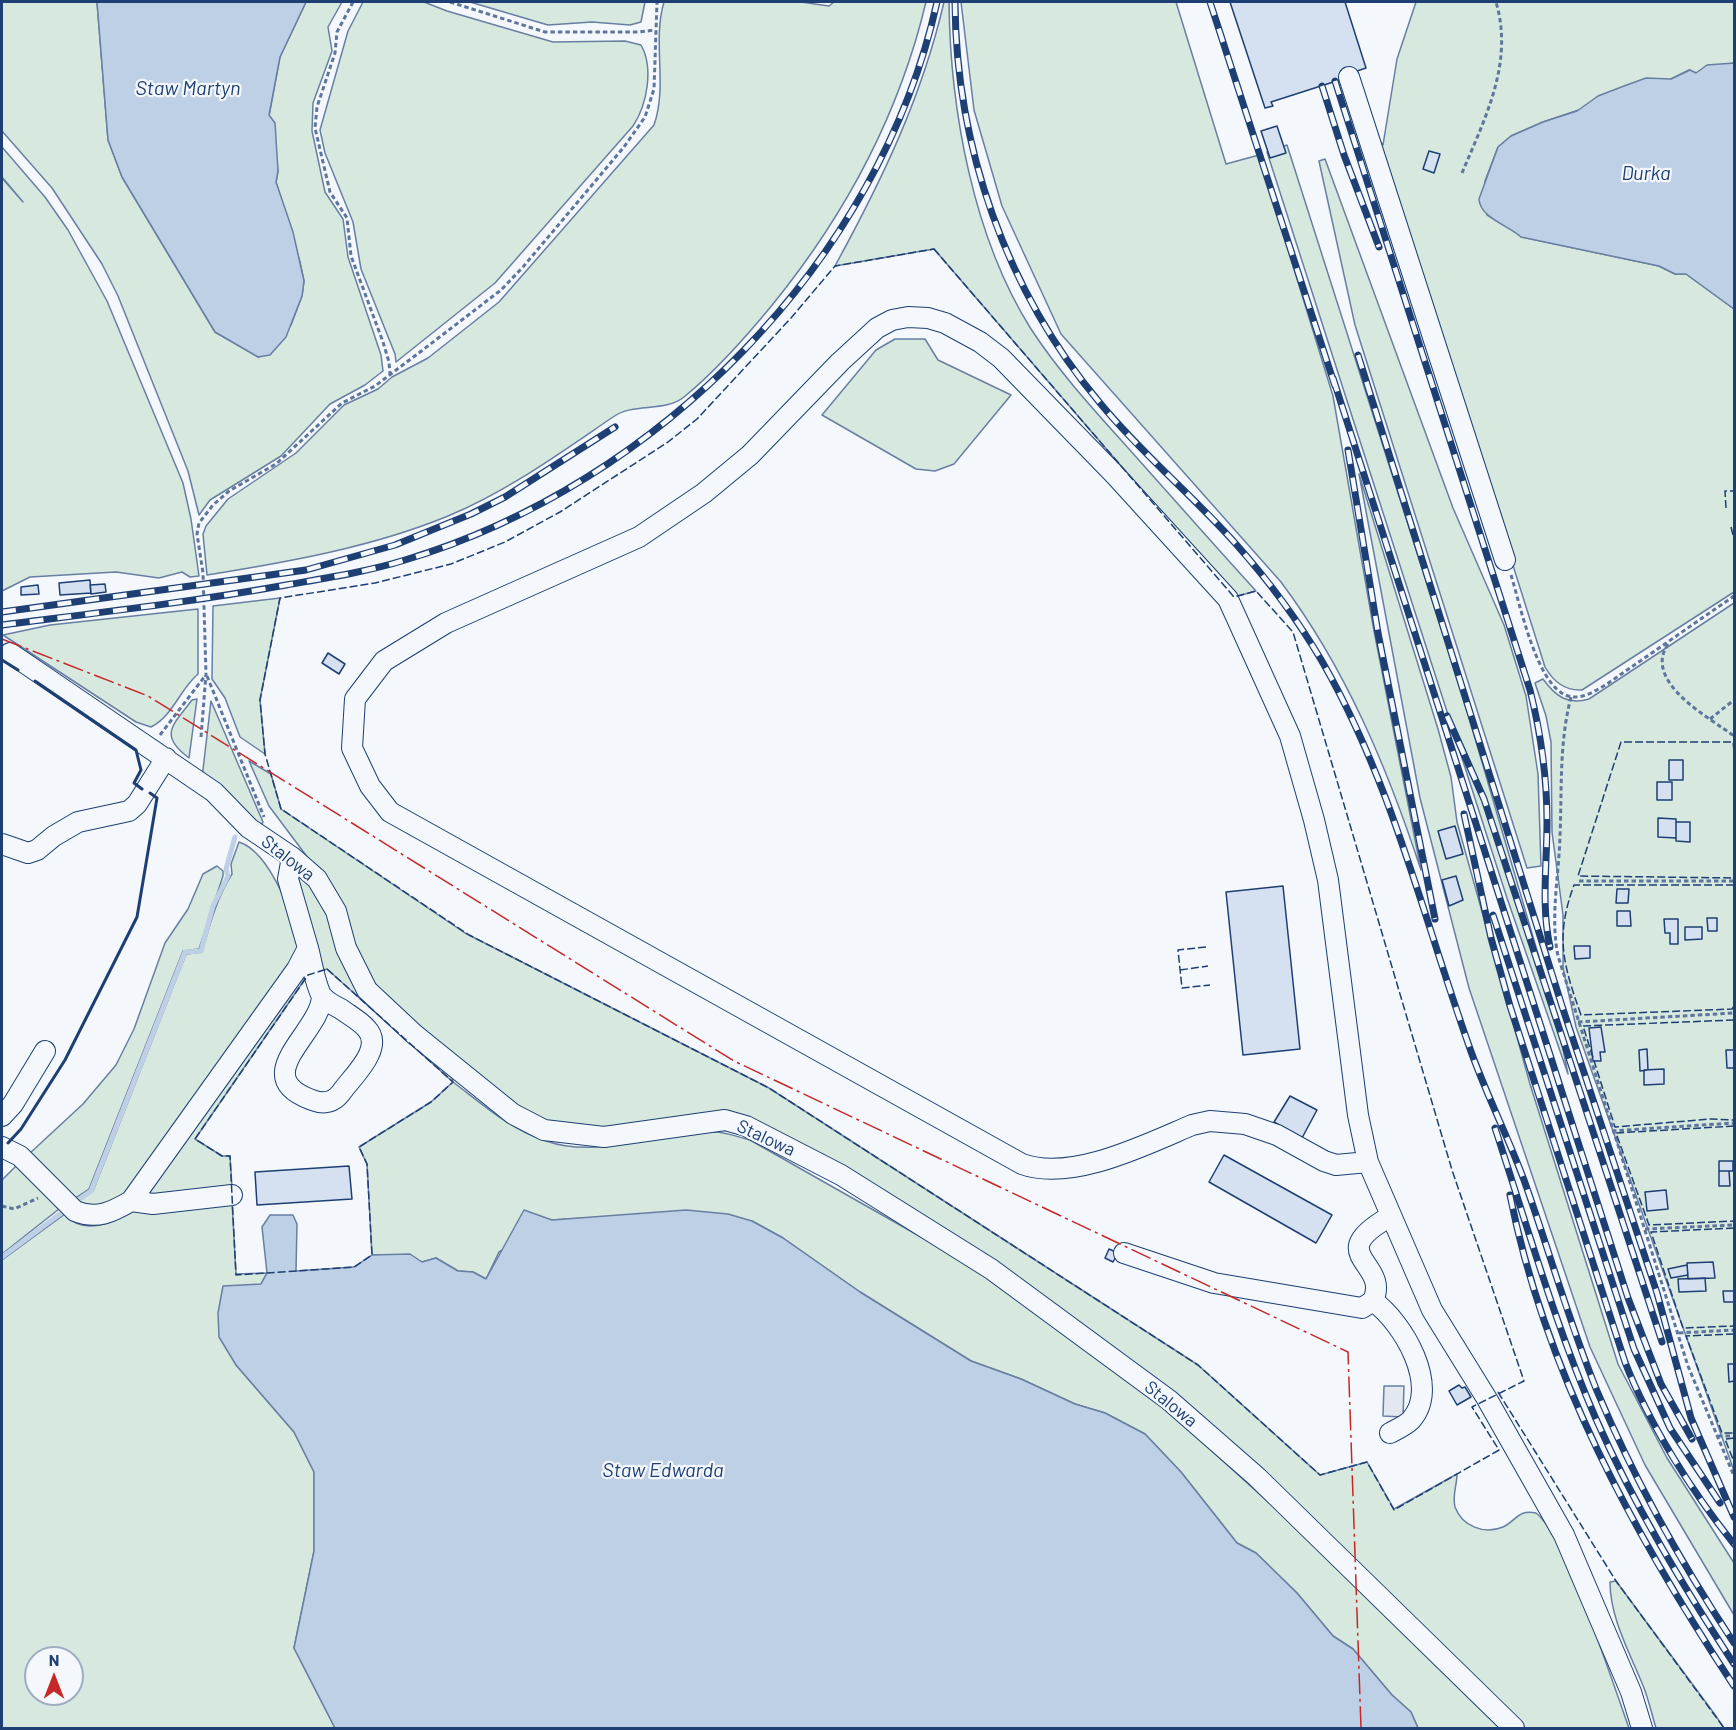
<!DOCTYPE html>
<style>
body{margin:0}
#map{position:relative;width:1736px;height:1730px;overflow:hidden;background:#f4f7fb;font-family:Barlow,sans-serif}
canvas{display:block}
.frame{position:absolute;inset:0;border:3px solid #1d3f73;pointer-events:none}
.north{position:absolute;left:24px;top:1646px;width:60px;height:60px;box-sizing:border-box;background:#f4f7fb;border:2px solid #9eadc5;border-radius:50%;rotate:0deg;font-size:16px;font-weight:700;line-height:24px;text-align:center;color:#1d3f73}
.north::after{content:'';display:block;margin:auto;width:21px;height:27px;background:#c62828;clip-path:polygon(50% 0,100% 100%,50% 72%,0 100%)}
</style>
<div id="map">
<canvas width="1736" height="1730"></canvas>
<div class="frame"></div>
<div class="north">N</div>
</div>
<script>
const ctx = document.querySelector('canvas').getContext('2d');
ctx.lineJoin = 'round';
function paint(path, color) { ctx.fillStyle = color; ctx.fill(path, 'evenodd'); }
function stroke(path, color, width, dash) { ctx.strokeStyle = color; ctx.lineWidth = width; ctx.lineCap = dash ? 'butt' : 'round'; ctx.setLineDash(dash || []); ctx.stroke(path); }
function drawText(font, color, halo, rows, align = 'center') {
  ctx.font = font + ' Barlow,sans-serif'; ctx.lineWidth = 4.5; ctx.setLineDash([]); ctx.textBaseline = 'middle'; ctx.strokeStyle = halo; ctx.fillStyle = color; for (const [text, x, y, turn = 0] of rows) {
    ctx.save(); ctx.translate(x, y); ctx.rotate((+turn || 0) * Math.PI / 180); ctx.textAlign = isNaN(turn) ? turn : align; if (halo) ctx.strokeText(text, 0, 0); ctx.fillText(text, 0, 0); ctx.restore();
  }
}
const green = new Path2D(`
 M2 2H97L108 140 122 177 215 332 259 357 291 325 302 296 304 281 300 262 276 182 278 171 269 116 280 57 306 2H342L328 27 332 51 313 103 312 131 325 192 343 219 348 257 381 355 383 371 365 385 330 404 281 456 210 500 199 515 188 471 118 296 102 264 52 188 2 131Z
 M363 2H424L447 11 553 42 625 41 641 45C654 68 647 105 633 126L495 283 396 362 395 354 361 269 353 222 325 153 320 130 348 31Z
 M470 2H645L641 22 630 25 592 22 548 25Z
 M664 2H801L829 6 834 2H926C899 115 846 214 773 304 746 337 717 370 684 397 664 413 634 402 613 417 560 453 508 491 448 516 373 547 288 562 207 575L203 534 206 526 228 499 296 453 344 405 378 389 392 377 428 358 499 302 654 125C668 85 652 42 664 2Z
 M944 2H949C950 109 973 237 1031 329 1059 372 1094 410 1129 449 1171 496 1213 544 1256 591L1234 597 934 249 835 266C882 180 922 97 944 2Z
 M961 2H1176L1226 164 1259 155 1333 396 1374 631 1421 870C1387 767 1346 669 1281 582L1061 334 1002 206 974 110Z
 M1416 2H1734V63L1696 73 1689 70 1671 79 1543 122 1511 136 1498 147 1485 181 1487 215 1511 228 1522 237 1659 266 1675 274H1686L1734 309V592L1582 690C1565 691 1553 681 1545 667L1379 140 1383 145 1397 59Z
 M1287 145 1463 697 1557 1019 1568 1074 1507 898 1267 152Z
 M2 147 45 197 68 230 107 301 183 483 191 519 199 576 190 577 182 572 159 578 116 572 30 577 2 591V178L23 202 2 177Z
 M1325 159 1453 508 1504 625 1526 696 1538 774 1541 866 1527 868 1355 325 1319 161Z
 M895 339H925L938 360 1011 395 954 464 935 471 916 469 822 415 876 350Z
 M1359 474 1438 729 1451 777 1457 822 1530 1084 1618 1364 1667 1458 1734 1563V1615L1645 1465 1590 1347 1469 988 1420 798Z
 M280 598 260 700 265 754 240 737 225 698 212 679 213 606Z
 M1734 603V1471L1576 1027 1563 968V915L1552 832 1551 742 1546 716 1535 683 1543 679C1556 697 1568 705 1589 699Z
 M198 609V674C180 689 173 716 151 727L136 722 3 635 50 625Z
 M197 699 189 758C158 735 173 725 192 700Z
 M211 701 263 822 261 825 202 778Z
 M249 761 271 774 281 809 465 933 769 1088 1198 1365 1320 1475 1367 1462 1394 1509 1457 1474C1457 1485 1452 1496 1455 1507 1462 1526 1484 1535 1503 1527 1516 1521 1518 1509 1536 1513 1565 1534 1614 1687 1629 1728H1523L1156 1383 748 1122 604 1131 546 1125 515 1110 370 988 323 878 269 806Z
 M239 842C270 852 298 922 298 952L130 1197 103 1210 78 1202 93 1191 186 954 202 952C210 924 217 897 232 874L231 864Z
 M217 866 223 871V876L199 949 183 951 89 1189 74 1199 29 1154 83 1104 116 1065 134 1029 165 943 188 909 203 874Z
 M301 873 322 899 341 948 452 1076 453 1082C482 1104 511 1130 546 1141 601 1160 658 1130 714 1132 726 1132 738 1137 750 1140L988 1275 1125 1376 1177 1419 1369 1594 1507 1728H1418L1411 1712 1392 1695 1353 1649 1333 1636 1297 1593 1256 1553 1237 1543 1181 1472 1145 1434 1105 1413 1075 1404 1021 1379 971 1361 860 1292 783 1238 752 1221 585 1218 552 1220 499 1252 486 1279 473 1272 458 1271 436 1258 422 1262 404 1255H372L367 1164 359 1147 431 1102 453 1082 327 969 321 971 297 874Z
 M300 977 305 979 195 1139 222 1156H230L232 1187 164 1197 148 1194 147 1190Z
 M17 1165 59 1209 2 1254V1180Z
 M232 1202 236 1274 267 1273 261 1284 236 1365 294 1432 314 1472V1551L294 1648 335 1728H2V1260L65 1214C82 1236 114 1223 134 1211ZM36 1658H72V1694H36Z
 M1616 1581 1716 1716 1724 1728H1656C1652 1715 1649 1701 1644 1688 1631 1655 1610 1619 1610 1582Z`);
paint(green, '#d7e8df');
stroke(green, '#687fa3', 1.5);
const parking = new Path2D(`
 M1384 1386H1404L1403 1417 1383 1416Z`);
paint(parking, '#e3e8f0');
stroke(parking, '#687fa3', 1.5);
const water = new Path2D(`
 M97 2H306L280 57 269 115 275 123 278 171 276 182 293 232 304 281 302 296 286 337 270 355 258 357 215 332 122 177 108 140Z
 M1734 63V309L1686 274H1675L1659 266 1521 237C1508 225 1480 218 1479 199L1498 147 1511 136 1543 122 1577 111 1598 96 1624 86 1646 78 1671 79 1690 70 1696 73 1707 65Z
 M524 1210 552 1220 686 1210 728 1214 752 1221 783 1238 860 1292 971 1361 1021 1379 1075 1404 1105 1413 1145 1434 1181 1472 1237 1543 1256 1553 1297 1593 1333 1636 1353 1649 1392 1695 1411 1712 1418 1728H335L294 1648 314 1551V1472L294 1432 236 1365 219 1337 218 1313 223 1286 261 1284 267 1273 262 1227 270 1215H293L297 1224 296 1271 354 1267 372 1255 410 1254 422 1262 436 1258 458 1271 473 1272 486 1279Z`);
paint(water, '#bed0e5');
stroke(water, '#687fa3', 1.5);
stroke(new Path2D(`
 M77 1201 91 1191 185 952 201 951 213 906 228 876 226 869 235 837
 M2 1257 64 1211`), '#bed0e5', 5);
const building = new Path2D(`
 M1230 2H1345L1366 68 1351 73 1352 76 1271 102 1273 106 1265 108Z
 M1277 126 1286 153 1270 158 1261 131Z
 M1429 151 1440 154 1434 173 1423 169Z
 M90 580 91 593 60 595 59 583Z
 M105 584 106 592 91 594 90 585Z
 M38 585 39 594 21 595V587Z
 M328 653 345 664 339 674 322 663Z
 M1669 760H1683V780H1669Z
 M1657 782H1672V800H1657Z
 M1658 818 1676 819V838L1658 837Z
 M1676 822H1690V842L1676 841Z
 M1455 826 1463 854 1446 859 1438 831Z
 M1456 876 1463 900 1449 906 1442 880Z
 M1283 886 1300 1049 1243 1055 1226 892Z
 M1617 889H1629L1628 903H1616Z
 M1617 911H1630L1631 926H1617Z
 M1707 918H1717V931H1708Z
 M1664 919H1678V944H1670V933H1665Z
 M1685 927H1702V939L1685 940Z
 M1574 946H1590V958L1575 959Z
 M1601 1027 1605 1052H1600L1601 1061H1593L1589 1028Z
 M1647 1049 1648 1070 1640 1071 1639 1050Z
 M1726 1050H1734V1068H1727Z
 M1664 1069V1084L1644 1085V1070Z
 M1290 1096 1317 1110 1302 1138 1274 1122Z
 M1224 1155 1332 1215 1316 1243 1209 1182Z
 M1719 1161H1733V1171H1719Z
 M349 1166 352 1199 257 1205 255 1172Z
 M1719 1171H1729L1730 1186H1719Z
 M1666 1190 1668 1209 1647 1211 1645 1192Z
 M1109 1249 1118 1253 1113 1262 1105 1258Z
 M1713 1262 1715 1278 1688 1279 1687 1263Z
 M1687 1265 1688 1275 1671 1278 1668 1269Z
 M1705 1278 1706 1291 1679 1292 1678 1279Z
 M1723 1291H1734V1302H1724Z
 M1728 1364H1734V1381L1729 1382Z
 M1459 1385 1462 1388 1465 1387 1471 1397 1457 1405 1449 1391Z`);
paint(building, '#d5e0f0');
stroke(building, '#1d3f73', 1.5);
const minor = new Path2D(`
 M1349 77 1505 560
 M10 653 214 792 249 828 292 857 317 879 336 911 346 948 367 990 414 1034 513 1114 544 1130 604 1137 725 1120 746 1126 841 1175 991 1269 1169 1400 1257 1477 1514 1728
 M2 844 28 853 37 850 54 836 78 822 129 811 137 804 166 758
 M308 948C311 959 316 988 322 996 326 1001 335 1006 341 1009 349 1015 360 1021 366 1028 385 1047 354 1075 343 1090 335 1102 325 1105 312 1100 246 1076 321 1033 322 996
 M2 1116 13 1104 45 1051
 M2 1147 20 1156 75 1211C97 1220 112 1212 131 1201L297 969 308 948 288 879 292 857
 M1368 1162 1336 1165 1324 1161 1277 1135 1245 1124 1210 1121 1192 1125C1145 1145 1071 1182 1022 1164L390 812 370 786 352 748 355 699 384 661 446 623 639 537 704 493 750 455 840 362 877 328 892 320 908 317 928 318 945 323 980 342 1001 358 1115 475 1228 599 1290 736 1314 820 1328 880 1358 1115 1368 1162 1432 1310 1487 1399 1564 1535 1631 1692 1642 1728
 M131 1201 153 1204 232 1195
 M1124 1253 1214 1283 1362 1308 1373 1301C1391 1261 1320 1256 1391 1216
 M1373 1301C1403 1322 1441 1387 1411 1420 1405 1426 1397 1429 1390 1433`);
stroke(minor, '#1d3f73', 22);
stroke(new Path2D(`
 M353 2 337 32 335 53 317 107 315 128 330 192 347 218 351 256 383 342 389 362 390 374
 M450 2 545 32H639L655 30
 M1462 173C1485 118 1514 63 1496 2
 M1511 575C1520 604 1537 687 1568 696 1582 700 1595 691 1607 684L1734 596
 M1668 644C1642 682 1710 718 1734 736
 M207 676 264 817
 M1571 697C1559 743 1562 789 1560 836 1559 876 1550 916 1558 956L1688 1366 1734 1476
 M1710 719 1734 700
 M160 735 205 676
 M201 737 206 674 203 573 197 534 199 523 213 505 229 491 276 464 342 403 375 386 424 349 501 290 523 267 624 147 645 117 654 89 657 2
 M1579 881H1734
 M1578 1022 1734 1013
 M1612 1131 1734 1123
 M2 1206 14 1209 38 1198
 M1645 1229 1734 1225
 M1679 1333 1734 1330
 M1718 1436H1734`), '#5e769c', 3, [4.5, 3]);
stroke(minor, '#f4f7fb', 20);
const rail = new Path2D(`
 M955 2C956 147 1006 291 1100 403 1141 453 1192 495 1235 543 1268 580 1298 620 1323 663 1392 784 1422 913 1468 1043 1484 1090 1507 1134 1524 1180 1549 1250 1569 1322 1597 1391 1634 1479 1681 1563 1734 1643
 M1210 2 1335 386
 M1335 81 1530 690C1541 734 1547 776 1547 822 1547 864 1541 906 1550 947
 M1322 86 1344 155 1379 247
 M1358 355 1562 1006 1657 1293 1691 1418 1734 1517
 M1333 378 1628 1298 1661 1384 1692 1439
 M1348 450 1378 633 1435 919
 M2 612 306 570 395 545 471 514 505 497 615 427
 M2 625C96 613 192 602 286 585 326 578 366 572 405 560 657 485 880 261 937 2
 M1447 716 1484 799 1662 1342
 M1464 814 1491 938 1510 1006 1625 1362C1649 1424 1692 1492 1734 1544
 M1493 915 1634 1349 1670 1428 1720 1503
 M1495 1128C1527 1225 1555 1325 1596 1419 1634 1505 1683 1586 1734 1664
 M1510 1195C1545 1373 1635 1536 1734 1686`);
stroke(rail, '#1d3f73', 7);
stroke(rail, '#f4f7fb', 4.5, [14]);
stroke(new Path2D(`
 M934 249 1234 597 1256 591 1293 632 1452 1170 1524 1381 1472 1407 1499 1450 1394 1510 1367 1462 1320 1475 1198 1365 769 1088 469 935 281 809 265 754 260 700 280 598 375 583 451 564 505 542 560 512 668 442 697 419 791 318 835 266Z
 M1726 508 1725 491H1734
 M1731 527 1734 539
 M1734 751 1733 742H1621L1578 876 1734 878
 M1734 885H1574C1555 937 1563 964 1581 1015L1732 1009 1734 1006
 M1206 947 1178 950 1182 988 1210 985
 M327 969 453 1082 431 1102 359 1147 367 1164 372 1255 354 1267 236 1275 230 1156H222L195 1139 308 975Z
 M1180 970 1208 966
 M1734 1020 1583 1026 1615 1127 1711 1119 1734 1120
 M1734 1126 1616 1133 1649 1225 1734 1221
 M1734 1228 1651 1232 1683 1328 1734 1326
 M1734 1334 1686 1336 1722 1433H1734
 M1498 1392 1616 1581 1724 1728
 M1734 1438 1725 1439 1734 1462`), '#1d3f73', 1.5, [8, 3]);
stroke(new Path2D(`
 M2 660 18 670
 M35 681 136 750 141 770 134 783 142 789
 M8 1143 21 1129 65 1060 137 917 157 798 150 793`), '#1d3f73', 3);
stroke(new Path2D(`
 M2 639 148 696 734 1061 1348 1352 1361 1728`), '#c62828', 1.5, [21, 4.5, 3, 4.5]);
drawText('18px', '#1d3f73', '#f4f7fb', [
 ["Stalowa",288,858,38],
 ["Stalowa",766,1138,25],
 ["Stalowa",1171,1404,39]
]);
drawText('italic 20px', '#1d3f73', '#f4f7fb', [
 ["Staw Martyn",188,88],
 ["Durka",1646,173],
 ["Staw Edwarda",663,1470]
]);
</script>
